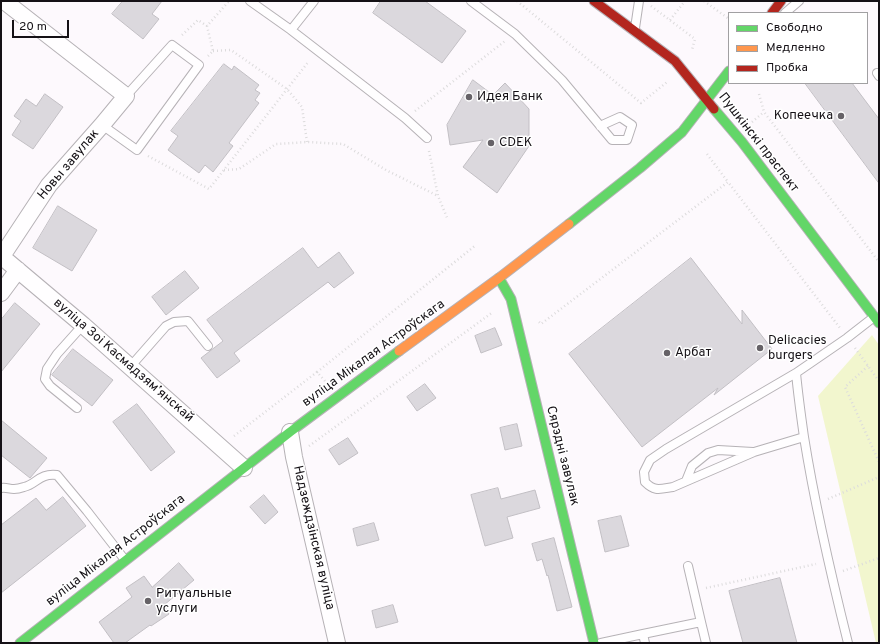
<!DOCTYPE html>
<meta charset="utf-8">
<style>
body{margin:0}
#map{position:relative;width:880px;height:644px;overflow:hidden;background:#fdf9fd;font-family:Overpass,sans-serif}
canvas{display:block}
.frame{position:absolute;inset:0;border:2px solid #151116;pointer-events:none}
.legend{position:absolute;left:728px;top:12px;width:140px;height:72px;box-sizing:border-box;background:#fff;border:1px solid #a1a0a2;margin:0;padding:5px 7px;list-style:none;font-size:12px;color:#151116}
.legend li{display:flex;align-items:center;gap:8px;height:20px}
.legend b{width:20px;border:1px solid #a1a0a2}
.scale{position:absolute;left:12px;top:20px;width:57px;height:18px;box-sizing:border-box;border:2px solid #151116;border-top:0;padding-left:5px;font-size:12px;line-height:14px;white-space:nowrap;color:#151116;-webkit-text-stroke:3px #fff;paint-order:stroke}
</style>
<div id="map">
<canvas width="880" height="644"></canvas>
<div class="frame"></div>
<ul class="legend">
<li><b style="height:5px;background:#63d668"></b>Свободно</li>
<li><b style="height:5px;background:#ff974d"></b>Медленно</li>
<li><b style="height:5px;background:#b3261e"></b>Пробка</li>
</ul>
<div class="scale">20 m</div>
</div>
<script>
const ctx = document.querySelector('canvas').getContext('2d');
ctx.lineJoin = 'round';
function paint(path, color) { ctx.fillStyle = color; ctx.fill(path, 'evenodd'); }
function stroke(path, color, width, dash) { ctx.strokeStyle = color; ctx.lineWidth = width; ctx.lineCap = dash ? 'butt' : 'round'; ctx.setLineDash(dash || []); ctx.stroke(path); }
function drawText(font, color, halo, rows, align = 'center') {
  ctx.font = font + ' Overpass,sans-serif'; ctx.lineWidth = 3; ctx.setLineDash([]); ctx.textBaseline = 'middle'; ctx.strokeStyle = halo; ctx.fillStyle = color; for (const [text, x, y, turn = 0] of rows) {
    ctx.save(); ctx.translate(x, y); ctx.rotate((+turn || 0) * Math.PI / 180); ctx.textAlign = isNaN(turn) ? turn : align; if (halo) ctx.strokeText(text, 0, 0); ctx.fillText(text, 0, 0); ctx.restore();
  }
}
paint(new Path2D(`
 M872 335 879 345V643H876L818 396Z`), '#f2f6ce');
const building = new Path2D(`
 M123 1H162L152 14 159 19 143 39 112 14Z
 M381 1H425L466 31 442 63 373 13Z
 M224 64 232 70 234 66 259 85 255 90 260 93 255 100 259 103 229 143 233 146 213 172 205 165 199 173 168 150 178 136 171 131Z
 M473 80 493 95 505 83 529 109V146L497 193 463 167 483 140 450 145 447 125Z
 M805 83H852L879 119V183Z
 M45 94 63 107 33 149 12 135 21 121 14 116 26 99 36 106Z
 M58 206 97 230 72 271 33 248Z
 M303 248 318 268 339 252 354 273 334 288 328 282 234 353 240 361 217 378 201 358 223 341 207 320Z
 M691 258 742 324V310L772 349 714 395 718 388 642 447 569 354Z
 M185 271 199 288 166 315 152 297Z
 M15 303 40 324 1 372V320Z
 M495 328 502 345 481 353 475 336Z
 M73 349 113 380 92 406 52 375Z
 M425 384 436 398 417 411 407 397Z
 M137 404 175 452 151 471 113 422Z
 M1 420 47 458 30 478 1 455Z
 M517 424 522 446 505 450 500 428Z
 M348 438 358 453 339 465 329 450Z
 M498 488 501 499 535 490 540 508 507 517 513 538 485 546 471 495Z
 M264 495 278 512 265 524 250 507Z
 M63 497 86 526 1 593V525L36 498 46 510Z
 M621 516 629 546 605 552 598 521Z
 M374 523 379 540 357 546 353 529Z
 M554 538 572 607 557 611 548 575 547 576 542 559 537 561 532 544Z
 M179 563 194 580 164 605 169 614 151 626 150 625 125 643H114L99 622 132 597 126 588 144 576 152 587Z
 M780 578 797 643H743L729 591Z
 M393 605 398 622 376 628 372 611Z`);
paint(building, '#dbd8dd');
stroke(building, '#c2bfc4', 1);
const lane = new Path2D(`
 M250 1 291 30 405 118 427 138
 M471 1 515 34 562 80 612 140H627L632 125 620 117 600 126
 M785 13 799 1
 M635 28 639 1
 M291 30 314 1
 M877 73 879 76
 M102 125 137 150 199 65 172 45 126 96
 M130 367 166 326 174 322 188 321 208 346
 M796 373 666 449 650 460 644 472 645 482C655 492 660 489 673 487L754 452 804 437
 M77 408 50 386 45 379 47 369 57 354 83 325
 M686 481 692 466 708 453 718 450 753 452
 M1 488C6 487 9 489 14 489 17 489 21 488 24 487 37 484 39 473 57 475L87 511 125 560
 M688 566 701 622
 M643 634 701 622 706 643
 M601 643 643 634 645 643
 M848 643C831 575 815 506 804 437 801 416 798 394 796 373L847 338 874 317`);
const street = new Path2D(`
 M1 256 83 325 244 468
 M2 256 49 185 102 125 126 96 4 1
 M1 293 18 270
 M290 432 294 457 337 643`);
const fast = new Path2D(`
 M714 109 742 142 879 323
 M569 224 640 168 682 132 729 71
 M499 278 511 299 594 643
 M20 643 290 432 399 351`);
const slow = new Path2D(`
 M399 351 499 278 569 224`);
const jam = new Path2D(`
 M594 1 675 61 714 109
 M772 13 781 1`);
stroke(lane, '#b6b2b6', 10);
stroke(street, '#b6b2b6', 18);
stroke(fast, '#b6b2b6', 11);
stroke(slow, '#b6b2b6', 11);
stroke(jam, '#b6b2b6', 11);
stroke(new Path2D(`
 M517 1 641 103 667 82
 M704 1 729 19
 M651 6 695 39 692 50
 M670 20 685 1
 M182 35 198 20 207 26
 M213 51 231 50 287 89 302 107 307 142
 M208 56 213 51 207 26 229 1
 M759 94 764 112 879 262
 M415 111 505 41
 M752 122 764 112
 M429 151 438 196 448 220
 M707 154 728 182
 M148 156 209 189 309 61
 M224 170 239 169 276 144 307 142 343 144 386 170 438 196
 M539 322 541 324 728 182 840 328
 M855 348 879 381
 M868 366 845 387 879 462
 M325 381 317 372 476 245
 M234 436 317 372
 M309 446 493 312
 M828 499 879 477
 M843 571 879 558
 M706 588 816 564`), '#dcdbdc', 2.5, [1, 3]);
stroke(lane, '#fffeff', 8);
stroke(street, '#fffeff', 16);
stroke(fast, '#63d668', 9);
stroke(slow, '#ff974d', 9);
stroke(jam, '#b3261e', 9);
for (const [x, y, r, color] of [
 [469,97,4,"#666267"],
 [841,116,4,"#666267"],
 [491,143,4,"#666267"],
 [760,348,4,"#666267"],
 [667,353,4,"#666267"],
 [148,601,4,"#666267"]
]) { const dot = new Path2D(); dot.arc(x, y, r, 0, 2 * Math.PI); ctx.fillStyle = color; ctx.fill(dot); stroke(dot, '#fff', 1.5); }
drawText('13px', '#151116', '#fff', [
 ["Идея Банк",477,97],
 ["Копеечка",833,116,"right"],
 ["CDEK",499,143],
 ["Delicacies",768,341],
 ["burgers",768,356],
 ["Арбат",675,353],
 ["Ритуальные",156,594],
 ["услуги",156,609]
], 'left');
drawText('13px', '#151116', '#fff', [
 ["Пушкінскі праспект",758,143,52],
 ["Новы завулак",69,165,-50],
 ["вуліца Мікалая Астроўскага",374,354,-36],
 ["вуліца Зоі Касмадзямʼянскай",123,361,41],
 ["Сярэдні завулак",562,456,76],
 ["Надзеждзінская вуліца",313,538,77],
 ["вуліца Мікалая Астроўскага",116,551,-38]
]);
</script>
